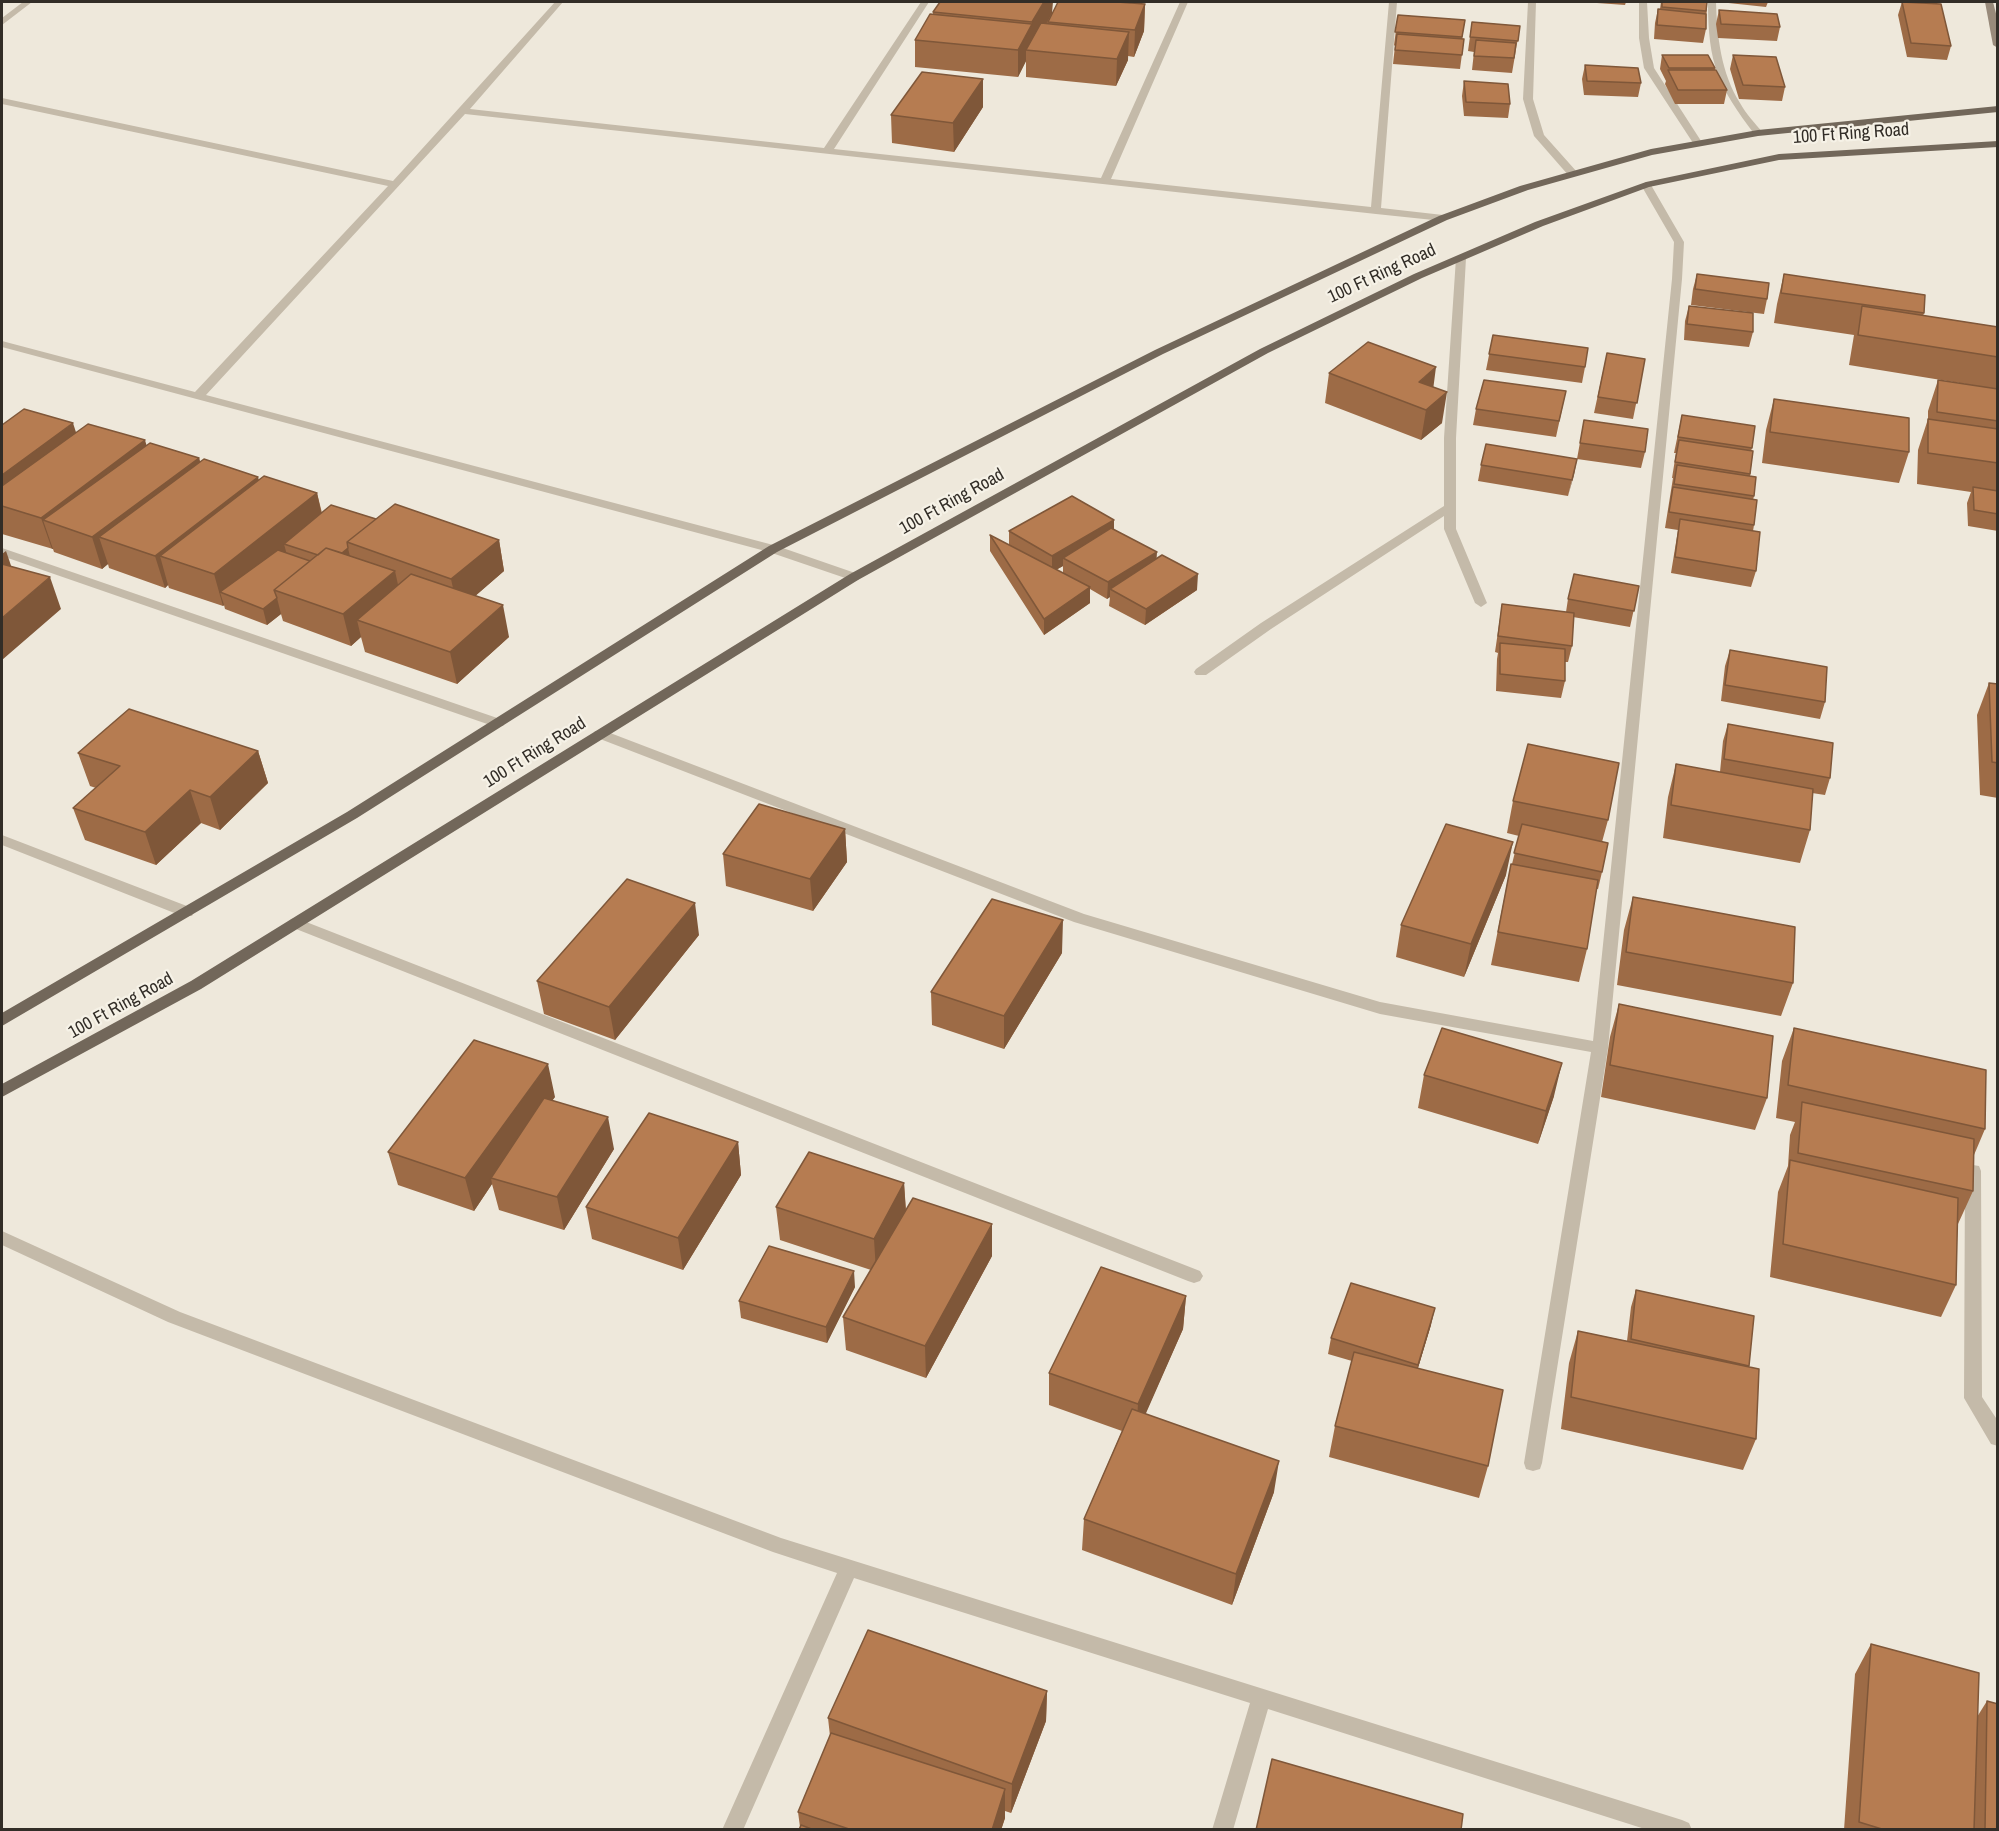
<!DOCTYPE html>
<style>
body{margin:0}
#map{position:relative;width:1999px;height:1831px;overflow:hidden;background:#eee8db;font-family:"Archivo Narrow",sans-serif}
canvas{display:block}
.frame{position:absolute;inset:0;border:3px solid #322d27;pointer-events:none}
</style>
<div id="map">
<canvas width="1999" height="1831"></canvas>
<div class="frame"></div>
</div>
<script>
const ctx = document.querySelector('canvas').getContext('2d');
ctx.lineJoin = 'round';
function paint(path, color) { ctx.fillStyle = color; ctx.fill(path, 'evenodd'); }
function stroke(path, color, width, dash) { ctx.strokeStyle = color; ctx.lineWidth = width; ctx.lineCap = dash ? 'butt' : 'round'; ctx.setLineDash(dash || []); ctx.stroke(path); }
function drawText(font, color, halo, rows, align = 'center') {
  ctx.font = font + ' "Archivo Narrow",sans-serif'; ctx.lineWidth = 4.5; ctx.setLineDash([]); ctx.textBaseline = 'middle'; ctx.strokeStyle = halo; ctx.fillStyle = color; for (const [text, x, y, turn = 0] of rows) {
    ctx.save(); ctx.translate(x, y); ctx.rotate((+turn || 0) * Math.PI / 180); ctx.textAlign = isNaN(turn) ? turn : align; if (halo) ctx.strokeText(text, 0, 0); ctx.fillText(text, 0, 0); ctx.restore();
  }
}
paint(new Path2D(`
 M23 2H32L2 25V18Z
 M555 2H563L470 109 824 148 921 2H929L834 149 1101 178 1180 2H1188L1111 179 1371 207 1389 2H1397L1381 208 1443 215 1448 218 1443 221 1376 214 465 114 206 395 777 546 858 574 860 577 858 580 854 581 769 552 2 347V341L195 392 388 186 2 104V98L393 181Z
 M1528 2H1536L1533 99 1544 135 1577 172V176H1569L1534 136 1523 99Z
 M1639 2H1647L1649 38 1654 68 1703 144 1701 146H1695L1644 68 1639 38Z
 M1708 2H1716C1717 36 1721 73 1740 103 1746 114 1755 123 1763 133L1761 135H1755C1718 86 1708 64 1708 2Z
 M1646 182 1651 185 1684 242 1682 279 1608 1048 1542 1463 1540 1469 1533 1471 1526 1469 1524 1463 1591 1052 1380 1014 1074 922 595 737 593 734 595 731H605L1084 914 1380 1002 1593 1041 1672 279 1674 242 1641 185Z
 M1461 255 1466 258 1456 438V529L1487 603 1481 607 1475 603 1444 529V516L1271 629 1206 675H1196L1194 672 1196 669 1261 623 1444 506V438L1456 258Z
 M2 548 503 720 505 723 503 726H493L2 556Z
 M2 835 192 908 194 912 192 916H182L2 845Z
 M296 918 1200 1271 1203 1276 1200 1281 1194 1283 1188 1281 291 927 288 923 291 919Z
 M1973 1165 1979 1166 1981 1171 1982 1397 1998 1421V1446L1991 1444 1964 1398 1965 1171 1967 1166Z
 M2 1231 180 1312 781 1538 1682 1820 1689 1823 1692 1830H1648L1268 1709 1233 1830H1212L1250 1703 854 1578 743 1830H722L837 1573 773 1552 168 1322 2 1245Z`), '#c4baa9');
paint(new Path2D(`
 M1985 2H1993L1998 21V48L1993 45Z`), '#988a7a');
paint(new Path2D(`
 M1998 106V112L1758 136 1652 155 1528 190 1447 220 1163 354 777 552 357 818 2 1026V1013L347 812 769 546 1155 350 1439 216 1520 186 1651 149 1758 130Z
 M1998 141V147L1779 160 1649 187 1543 226 1422 278 1268 353 858 580 201 989 2 1097V1084L191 981 850 574 1260 349 1414 274 1535 222 1646 182 1779 154Z`), '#72675a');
paint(new Path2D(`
 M1583 2H1626L1625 5Z
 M1661 2H1707L1706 29 1703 43 1654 39 1655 23 1658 9H1660Z
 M1719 2H1768L1766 7Z
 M1902 2 1951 46 1947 60 1907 57 1898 15Z
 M1145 4 1144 31 1134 57 1128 56V60L1116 86 1026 77V61L1018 77 915 67V40L933 15V12L1052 13Z
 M1719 10 1780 27 1777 41 1718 38 1716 24Z
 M1398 15 1465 20 1462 39H1464L1460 69 1393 64 1395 46 1394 45Z
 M1472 22 1520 26 1512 73 1472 70 1474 52 1468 51Z
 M1662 55 1715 68V70L1727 90 1724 104H1675L1665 84 1666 81 1660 69Z
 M1733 55 1785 87 1782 101 1739 99 1730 69Z
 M1585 65 1641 83 1638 97 1584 95 1582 79Z
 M983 79V107L954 152 892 143 891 115Z
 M1464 81 1510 104 1508 118 1464 116 1462 96Z
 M1697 274 1767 299 1764 314 1691 305 1693 289Z
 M1784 274 1924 313 1923 316 1998 327V531L1968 526 1967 503 1971 492 1917 484 1918 450 1928 419V411L1938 380 1978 386 1849 365 1854 335 1774 323 1777 304Z
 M1689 306 1753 332 1749 347 1684 340 1685 321Z
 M1493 335 1585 367 1582 383 1486 370Z
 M1607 353 1645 359 1633 419 1594 413Z
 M1329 373 1433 387 1442 423 1421 440 1325 403Z
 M1566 391 1556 437 1473 425 1476 409Z
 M1774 399 1909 452 1899 483 1762 463 1766 430Z
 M1682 415 1752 448 1751 451H1753L1750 476 1754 496 1753 500 1754 525 1753 531 1756 571 1751 587 1671 573 1678 530 1665 528 1673 478H1672L1676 453H1674Z
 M1584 420 1645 452 1641 468 1577 459Z
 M2 425 77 432 146 445 199 458 200 462 259 480 317 493 322 513 376 519 499 540 504 571 475 596 509 637 457 684 365 652 361 637 351 646 283 621 281 614 267 625 225 609 224 605 223 606 169 588 168 585 165 588 109 568 108 564 102 569 54 552 53 549 2 534Z
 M1577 459 1568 496 1478 481 1481 465Z
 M1114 529 1156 558 1197 590 1145 625 1109 606 1110 597 1107 599 1090 589V603L1044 635 990 551V535L1009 545V531ZM1063 566V573L1056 570Z
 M1639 586 1630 627 1573 617 1572 646 1568 662H1565V681L1561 698 1496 691 1497 659 1498 653 1495 652 1502 604 1566 612 1568 599Z
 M1730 650 1825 702 1820 719 1721 701 1725 666Z
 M1989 683 1998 684V798L1980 795 1977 715Z
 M1728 724 1830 778 1825 795 1812 793 1810 830 1800 863 1663 838 1668 797 1676 764 1720 772 1723 741Z
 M258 751 268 783 220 830 201 823 156 865 85 840 73 808 96 788 90 786 78 753Z
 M1513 801 1608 820 1602 842V872L1598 889H1596L1587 949 1579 982 1491 965 1511 864H1512L1519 836 1507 833Z
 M845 829 847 862 813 911 726 886 723 854Z
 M1506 875 1464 977 1396 957 1401 925Z
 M1633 897 1793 983 1781 1016 1617 985 1624 930Z
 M699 935 615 1040 544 1014 537 981Z
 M1062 953 1004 1049 932 1025 931 992Z
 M1619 1004 1767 1098 1755 1130 1601 1097 1610 1037Z
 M1794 1028 1985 1129 1974 1155 1973 1191 1958 1224H1957L1956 1285 1941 1317 1770 1277 1778 1192 1788 1166 1790 1135 1795 1122 1776 1118 1782 1061Z
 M1424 1075 1554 1096 1538 1144 1418 1108Z
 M555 1097 552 1100 614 1149 564 1230 499 1210 492 1184 474 1211 398 1185 388 1152Z
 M738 1142 741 1175 683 1270 592 1239 586 1207Z
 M904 1183 906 1210 992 1256 926 1378 846 1350 843 1317 871 1270 780 1240 776 1207Z
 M855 1287 827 1343 741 1318 739 1301Z
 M1636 1290 1749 1367 1756 1439 1743 1470 1561 1429 1569 1363 1578 1331 1627 1341 1631 1307Z
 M1186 1296 1183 1329 1145 1414 1274 1492 1232 1605 1082 1550 1084 1519 1122 1431 1049 1405V1373Z
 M1431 1325 1418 1368 1488 1466 1479 1498 1329 1457 1335 1426 1352 1361 1328 1354 1331 1338Z
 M1871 1644 1977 1717 1987 1701 1998 1830H1844L1855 1674Z
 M1047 1691 1046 1721 1011 1813 1005 1811V1818L1001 1830H799L800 1827 798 1812 830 1736 828 1718Z`), '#9d6b46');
paint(new Path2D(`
 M1044 2H1053L1052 13 1032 50V22Z
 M1145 4 1144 31 1134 57 1135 30Z
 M1032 24V50H1026V61L1018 77V50Z
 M1129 32 1128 60 1116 86 1117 59Z
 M983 79V107L954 152 953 123Z
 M1436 367 1432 398 1419 382Z
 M1447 392 1442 423 1421 440 1426 410Z
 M73 423 83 454 2 506V475Z
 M145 440 154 471 43 520 53 549H52L41 518Z
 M199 458 208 489 99 537 108 564 102 569 92 537Z
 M1577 459 1574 475 1568 496 1572 480Z
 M258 477 267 508 160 556 168 585 165 588 155 556Z
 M317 493 324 525 284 544 287 555 220 592 224 605 223 606 214 574Z
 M1114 520V537L1063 558V566L1052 572V556Z
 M499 540 504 571 458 611 451 579Z
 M348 548 352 565 334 560Z
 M6 551 17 583 2 596V554Z
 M1157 552 1156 568 1110 589V597L1107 599 1108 582Z
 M395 571 402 603 357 620 361 637 351 646 343 614Z
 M1198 574 1197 590 1145 625 1146 609Z
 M50 577 61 609 2 660V618Z
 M1090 587V603L1044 635V619Z
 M277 598 281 614 267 625 263 609Z
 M503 605 509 637 457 684 450 652Z
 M258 751 268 783 220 830 210 797Z
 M190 790 201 823 156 865 145 832Z
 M845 829 847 862 813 911 810 879Z
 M1513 842 1506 875 1464 977 1471 944Z
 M695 903 699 935 615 1040 609 1007Z
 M1063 920 1062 953 1004 1049V1016Z
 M1562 1063 1554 1096 1538 1144 1546 1111Z
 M548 1064 555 1097 496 1179 491 1178 492 1184 474 1211 465 1178Z
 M608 1117 614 1149 564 1230 557 1197Z
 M738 1142 741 1175 683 1270 678 1238Z
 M904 1183 906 1215 876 1271 874 1239Z
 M992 1224V1256L926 1378 925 1346Z
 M854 1271 855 1287 827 1343 826 1327Z
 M1186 1296 1183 1329 1136 1436 1138 1404Z
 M1435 1308 1431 1325 1414 1381 1418 1365Z
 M1279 1461 1274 1492 1232 1605 1236 1574Z
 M1047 1691 1046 1721 1011 1813 1012 1784Z
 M1005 1789V1818L1001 1830H992Z`), '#7f5739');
const building = new Path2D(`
 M940 2H1044L1032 22 933 12Z
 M1058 2H1117L1145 4 1135 30 1048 22Z
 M1662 2H1707L1706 11 1662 7Z
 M1902 2 1941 4 1951 46 1911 43Z
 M1658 9 1706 14V29L1657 25Z
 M1719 10 1777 14 1780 27 1721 24Z
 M930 14 1032 24 1018 50 915 40Z
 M1398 15 1465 20 1462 37 1395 32Z
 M1472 22 1520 26 1518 41 1470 37Z
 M1041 23 1129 32 1117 59 1026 50Z
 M1397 34 1464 39 1462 55 1395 50Z
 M1476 40 1516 43 1514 58 1474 56Z
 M1662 55H1708L1715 68H1669Z
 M1733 55 1776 57 1785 87 1743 85Z
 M1585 65 1638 68 1641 83 1587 81Z
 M1668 70H1716L1727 90H1678Z
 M922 72 983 79 953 123 891 115Z
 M1464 81 1508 84 1510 104 1466 102Z
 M1697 274 1769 283 1767 299 1695 289Z
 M1784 274 1925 295 1924 313 1781 293Z
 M1689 306 1753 313V332L1687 324Z
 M1862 306 1998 327V357L1858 335Z
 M1493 335 1588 348 1585 367 1489 354Z
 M1368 342 1436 367 1419 382 1447 392 1426 410 1329 373Z
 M1607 353 1645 359 1637 403 1598 397Z
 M1484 380 1566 391 1559 421 1476 409Z
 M1938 380 1998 389V421L1937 412Z
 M1774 399 1909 418V452L1770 432Z
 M24 409 73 423 2 475V425Z
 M1682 415 1755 426 1752 448 1678 437Z
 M1928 419 1998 429V463L1928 453Z
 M1584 420 1648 429 1645 452 1580 443Z
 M88 424 145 440 41 518 2 506V486Z
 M1679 440 1753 451 1750 474 1675 462Z
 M150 443 199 458 92 537 43 520Z
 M1486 444 1577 459 1572 480 1481 465Z
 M204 459 258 477 155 556 99 537Z
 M1677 465 1756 477 1754 496 1674 484Z
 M264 476 317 493 214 574 160 556Z
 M1673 487 1757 500 1754 525 1669 512Z
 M1973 487 1998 491V514L1974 510Z
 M1072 496 1114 520 1052 556 1009 531Z
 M395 504 499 540 451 579 347 542Z
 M331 505 376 519 347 542 348 548 342 553 326 548 318 555 284 544Z
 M1680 519 1760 532 1756 571 1675 557Z
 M1111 528 1157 552 1108 582 1063 558Z
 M990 535 1090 587 1044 619Z
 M326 548 395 571 343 614 274 590Z
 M278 550 310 561 274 590 277 598 263 609 220 592Z
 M1162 555 1198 574 1146 609 1110 589Z
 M2 564 50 577 2 618Z
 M411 574 503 605 450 652 357 620Z
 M1574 574 1639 586 1634 611 1568 599Z
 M1502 604 1574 613 1572 646 1498 636Z
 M1500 643 1565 649V681L1500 674Z
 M1730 650 1827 667 1825 702 1725 685Z
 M1989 683 1998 684V763L1992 762Z
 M129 709 258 751 210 797 190 790 145 832 73 808 120 766 78 753Z
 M1728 724 1833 743 1830 778 1724 759Z
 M1528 744 1619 763 1608 820 1513 801Z
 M1676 764 1813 789 1810 830 1671 805Z
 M759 804 845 829 810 879 723 854Z
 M1446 824 1513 842 1471 944 1401 925Z
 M1522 824 1608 843 1602 872 1514 853Z
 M1511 864 1598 880 1587 949 1498 932Z
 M627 879 695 903 609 1007 537 981Z
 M1633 897 1795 927 1793 983 1626 952Z
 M992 899 1063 920 1004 1016 931 992Z
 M1619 1004 1773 1036 1767 1098 1610 1065Z
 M1442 1028 1562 1063 1546 1111 1424 1075Z
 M1794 1028 1986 1070 1985 1129 1788 1085Z
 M474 1040 548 1064 465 1178 388 1152Z
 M544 1098 608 1117 557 1197 491 1178Z
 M1802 1102 1974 1139 1973 1191 1798 1153Z
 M649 1113 738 1142 678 1238 586 1207Z
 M809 1152 904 1183 874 1239 776 1207Z
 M1790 1160 1958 1198 1956 1285 1783 1244Z
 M913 1198 992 1224 925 1346 843 1317Z
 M769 1246 854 1271 826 1327 739 1301Z
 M1101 1267 1186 1296 1138 1404 1049 1373Z
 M1351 1283 1435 1308 1418 1365 1331 1338Z
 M1636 1290 1754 1316 1749 1366 1631 1339Z
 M1578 1331 1759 1369 1756 1439 1571 1397Z
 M1354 1352 1503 1390 1488 1466 1335 1426Z
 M1132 1409 1279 1461 1236 1574 1084 1519Z
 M868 1630 1047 1691 1012 1784 828 1718Z
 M1871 1644 1979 1673 1974 1830H1885L1859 1822Z
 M1987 1701 1998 1704V1830H1985Z
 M831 1733 1005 1789 992 1830H852L798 1812Z
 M1272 1759 1463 1814 1461 1830H1256Z
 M801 1825 814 1830H799Z`);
paint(building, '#b67c51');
stroke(building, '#7f5739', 1.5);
drawText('18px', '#322d27', '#f6f2e7', [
 ["100 Ft Ring Road",1851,134,-4],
 ["100 Ft Ring Road",1382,274,-25],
 ["100 Ft Ring Road",952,502,-29],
 ["100 Ft Ring Road",535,753,-32],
 ["100 Ft Ring Road",121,1006,-29]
]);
</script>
